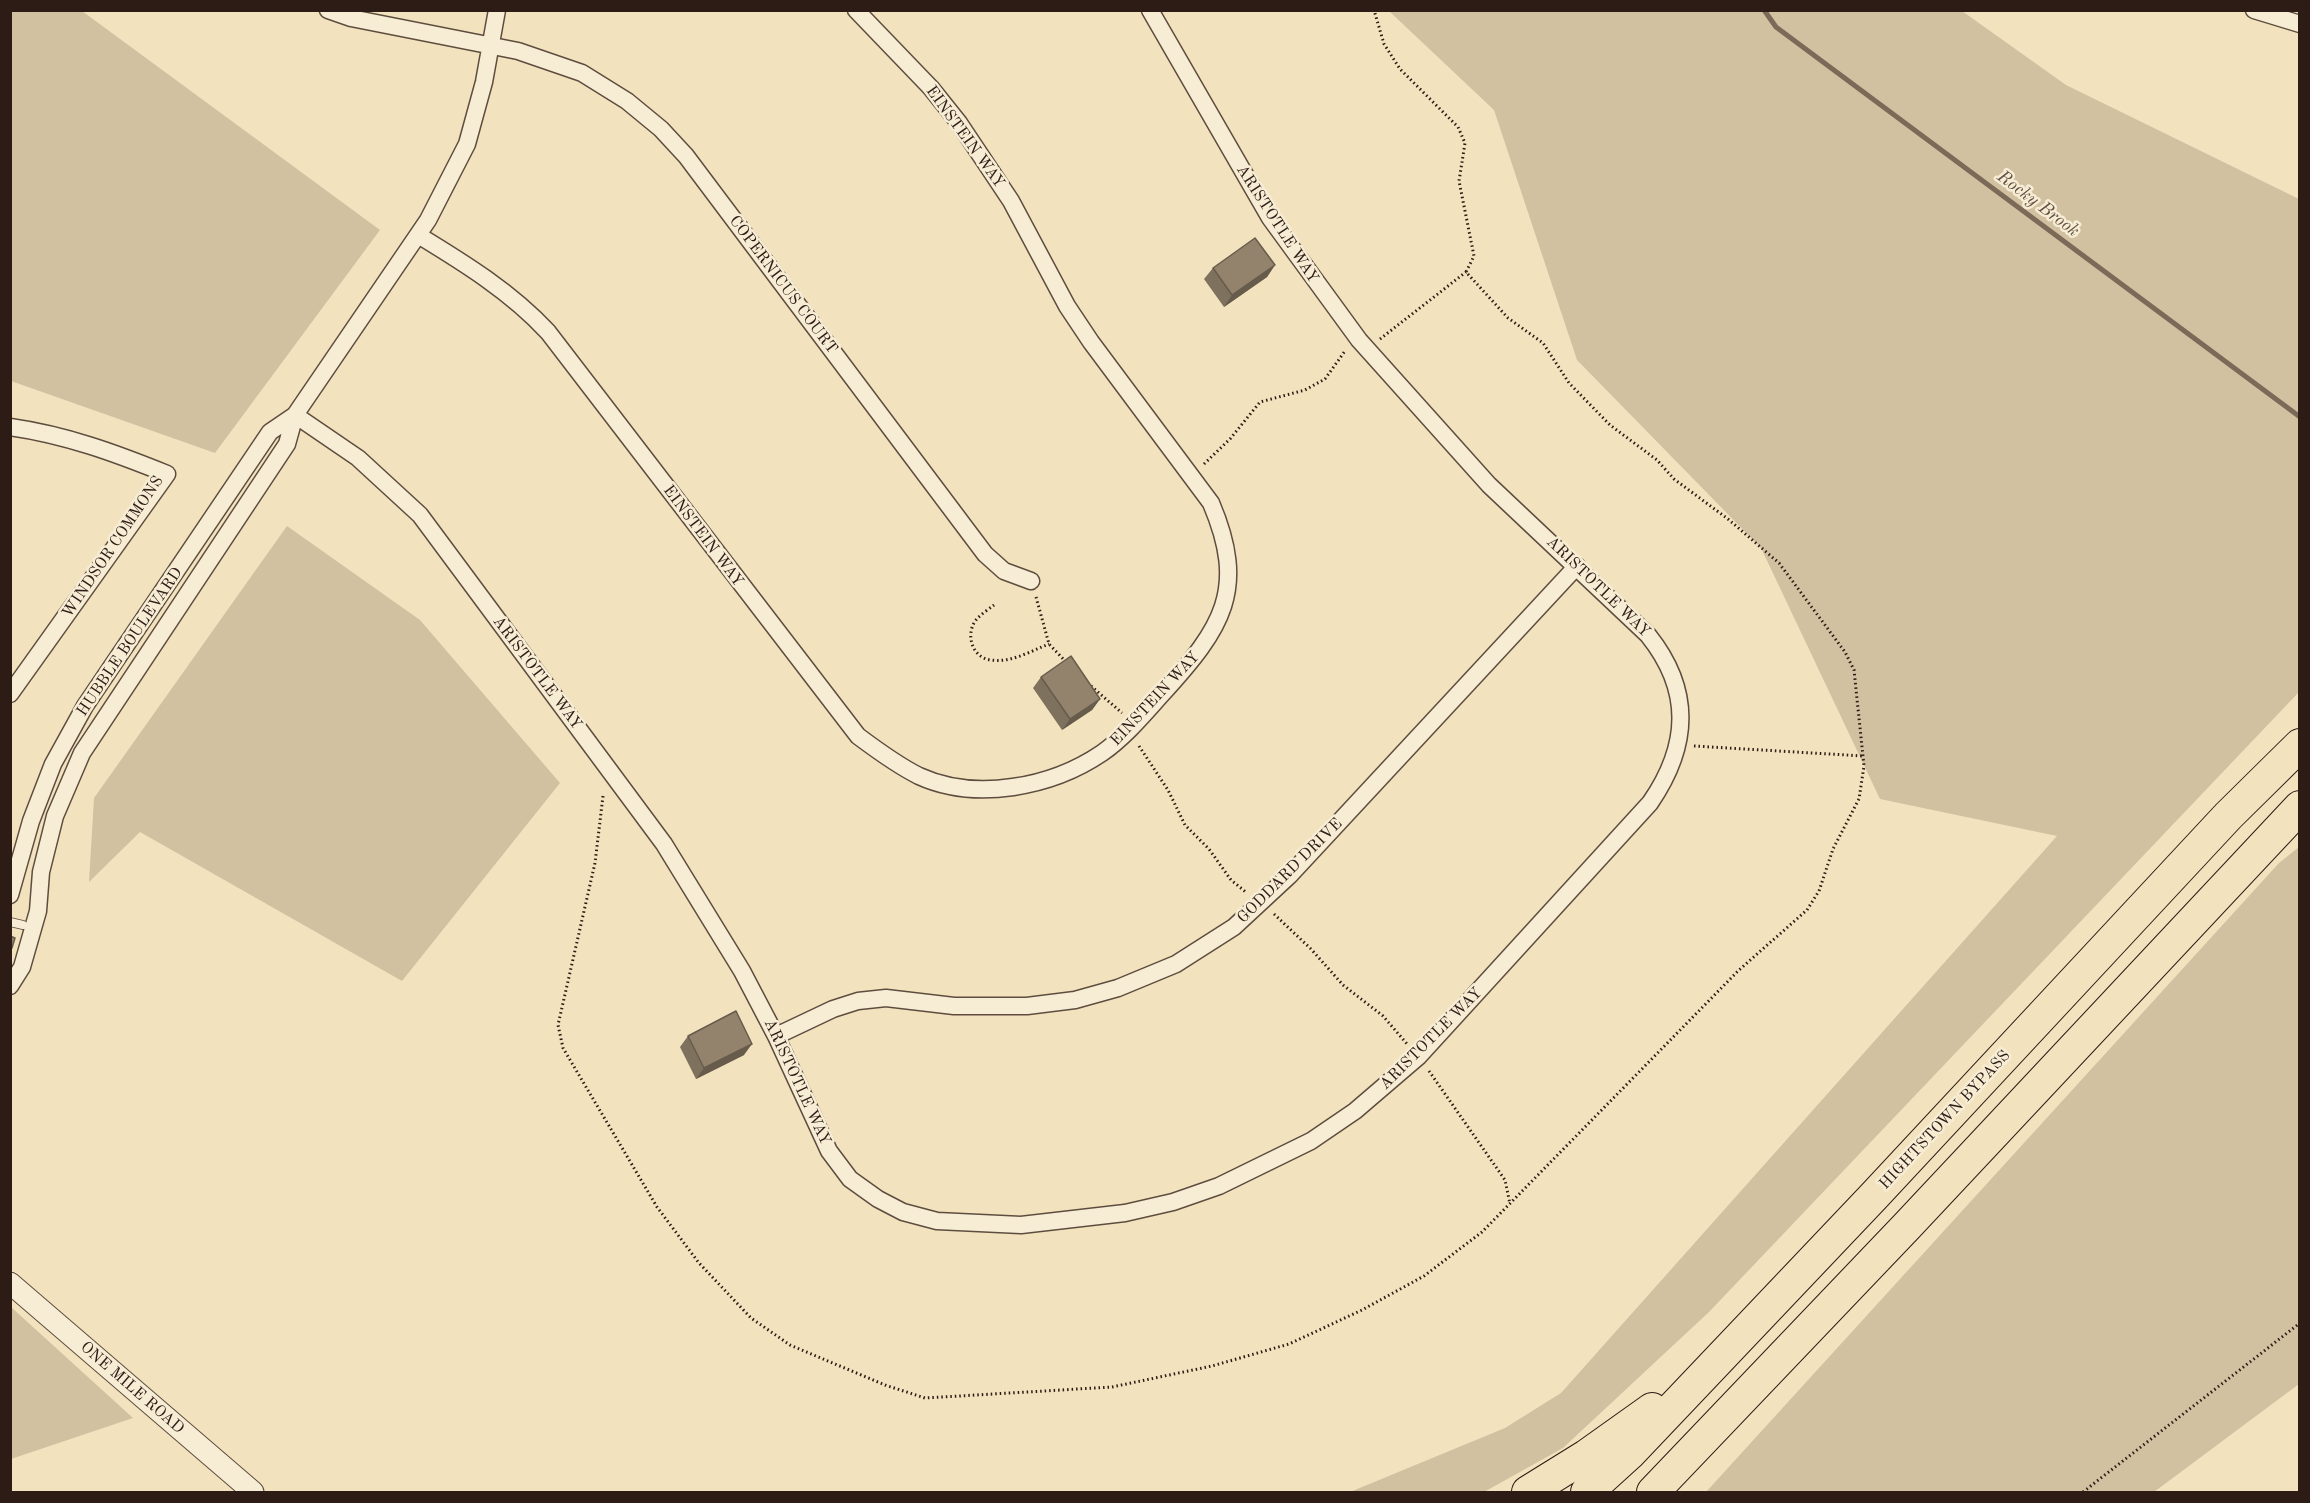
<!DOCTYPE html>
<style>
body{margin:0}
#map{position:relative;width:2310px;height:1503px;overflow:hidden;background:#f2e3be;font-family:"Old Standard TT",serif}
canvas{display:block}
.frame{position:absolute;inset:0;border:12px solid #2d1b15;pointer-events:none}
</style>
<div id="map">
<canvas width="2310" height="1503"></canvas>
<div class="frame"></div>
</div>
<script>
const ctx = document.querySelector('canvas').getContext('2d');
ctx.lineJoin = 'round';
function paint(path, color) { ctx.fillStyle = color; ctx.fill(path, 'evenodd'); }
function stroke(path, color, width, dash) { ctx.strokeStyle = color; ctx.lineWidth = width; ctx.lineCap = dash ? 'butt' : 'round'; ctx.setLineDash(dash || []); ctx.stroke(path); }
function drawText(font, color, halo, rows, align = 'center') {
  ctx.font = font + ' "Old Standard TT",serif'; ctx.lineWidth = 5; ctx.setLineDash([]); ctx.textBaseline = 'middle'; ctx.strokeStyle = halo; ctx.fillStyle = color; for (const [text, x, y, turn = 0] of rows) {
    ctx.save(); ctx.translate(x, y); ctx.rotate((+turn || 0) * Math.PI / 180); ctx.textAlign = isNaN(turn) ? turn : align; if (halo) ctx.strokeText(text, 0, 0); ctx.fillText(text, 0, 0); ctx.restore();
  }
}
paint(new Path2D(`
 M11 10 82 11 380 230 215 453 11 381Z
 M1389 11H1962L2066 85 2299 199V692L1709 1312 1563 1448 1484 1492H1350L1505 1428 1561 1393 2057 836 1880 799 1761 548 1577 360 1494 110Z
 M287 526 420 620 560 783 402 981 140 832 89 882 94 798Z
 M2299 847V1384L2154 1492H1706L2279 863Z
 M11 1307 133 1418 11 1459Z`), '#d1c1a1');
stroke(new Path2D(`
 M1764 10 1776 27 2300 417`), '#7b6a58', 5);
const service = new Path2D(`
 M10 922 23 925`);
const minor = new Path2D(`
 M328 10 351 18 518 51 582 73 627 101 661 129 686 156 985 554 1004 571 1031 581
 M2254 10 2300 24
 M418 235C464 263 511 292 548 332L858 736C878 751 897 765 919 776 976 802 1052 787 1102 753 1125 737 1144 714 1163 693 1222 628 1248 590 1211 503L1091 342 1067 306 1011 201 959 123 931 88 856 10
 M295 415 358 458 420 515 664 844 742 971 776 1036 829 1151 850 1179 878 1199 903 1212 937 1221 1021 1225 1125 1213 1173 1202 1219 1186 1311 1141 1355 1111 1418 1057 1650 803C1690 745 1692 690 1648 635L1489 485 1359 340 1270 218 1150 10
 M10 427C66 435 115 453 167 474L10 694
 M10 895 31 821 53 764 85 706 270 432 295 415
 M10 986 22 967 38 911 41 872 55 816 82 753 287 444 295 415 428 220 467 144 484 82 497 10
 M776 1036 833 1009 858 1001 886 998 954 1006H1027L1075 1000 1118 988 1176 964 1234 927 1289 876 1577 566`);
const tertiary = new Path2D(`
 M10 1283 253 1492`);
const motorway = new Path2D(`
 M1528 1492 1586 1456 1652 1409
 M1587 1492 1629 1454 1874 1196 2228 816 2300 745
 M1653 1492 1907 1226 2300 807`);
stroke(service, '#5e4d3f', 10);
stroke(minor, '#5e4d3f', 19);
stroke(tertiary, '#5e4d3f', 23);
stroke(motorway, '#2d1b15', 34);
stroke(new Path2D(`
 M1380 339 1466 272
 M1204 464 1230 439 1260 402 1305 390 1325 379 1345 351
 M1036 597 1049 644 1067 663
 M994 605C989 609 981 614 976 620 965 634 972 658 991 660 1011 663 1031 651 1049 644
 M1091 686 1122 713
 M1139 746 1168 790 1185 825 1209 849 1231 880 1247 893
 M1694 746 1863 756
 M603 796 595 863 558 1025 563 1048 657 1207 699 1263 751 1318 790 1345 885 1385 925 1398 1112 1387 1212 1366 1289 1344 1362 1310 1424 1276 1482 1232 1739 970 1807 910 1819 891 1833 849 1859 799 1864 766 1854 670 1845 652 1779 563 1728 519 1674 479 1657 460 1610 425 1569 383 1543 343 1508 318 1466 272 1474 256 1459 181 1465 143 1458 127 1400 69 1384 44 1374 10
 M1274 914 1311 949 1343 985 1383 1016 1408 1045
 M1429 1071 1505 1180 1510 1204
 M2083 1492 2300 1323`), '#2d1b15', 3, [1.5, 3]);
stroke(service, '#f7edd5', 8);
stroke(minor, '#f7edd5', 16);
stroke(tertiary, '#f7edd5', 21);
stroke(motorway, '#f2e3be', 32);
paint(new Path2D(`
 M1275 265 1267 277 1224 307 1204 279 1213 268Z
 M1041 677 1100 699 1092 710 1062 730 1033 688Z
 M688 1036 744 1055 696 1079 680 1047Z`), '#7e715e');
paint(new Path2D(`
 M1275 265 1267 277 1224 307 1232 295Z
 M1100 699 1092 710 1062 730 1070 719Z
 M752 1044 744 1055 696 1079 704 1068Z`), '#675c4c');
const building = new Path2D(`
 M1255 238 1275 265 1232 295 1213 268Z
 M1071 656 1100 699 1070 719 1041 677Z
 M10 936 15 938 12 948 10 947Z
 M736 1011 752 1044 704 1068 688 1036Z`);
paint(building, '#93836d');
stroke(building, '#675c4c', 1.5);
drawText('16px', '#2d1b15', '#f7edd5', [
 ["EINSTEIN WAY",965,137,54],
 ["ARISTOTLE WAY",1277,224,57],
 ["COPERNICUS COURT",783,285,53],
 ["EINSTEIN WAY",703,536,53],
 ["WINDSOR COMMONS",113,547,-56],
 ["ARISTOTLE WAY",1598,587,44],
 ["HUBBLE BOULEVARD",130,642,-56],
 ["ARISTOTLE WAY",537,673,53],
 ["EINSTEIN WAY",1155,699,-47],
 ["GODDARD DRIVE",1290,871,-45],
 ["ARISTOTLE WAY",1431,1039,-45],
 ["ARISTOTLE WAY",797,1082,65],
 ["HIGHTSTOWN BYPASS",1945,1120,-47],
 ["ONE MILE ROAD",132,1388,41]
]);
drawText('italic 18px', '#615042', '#f7edd5', [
 ["Rocky Brook",2038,204,37]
]);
</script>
